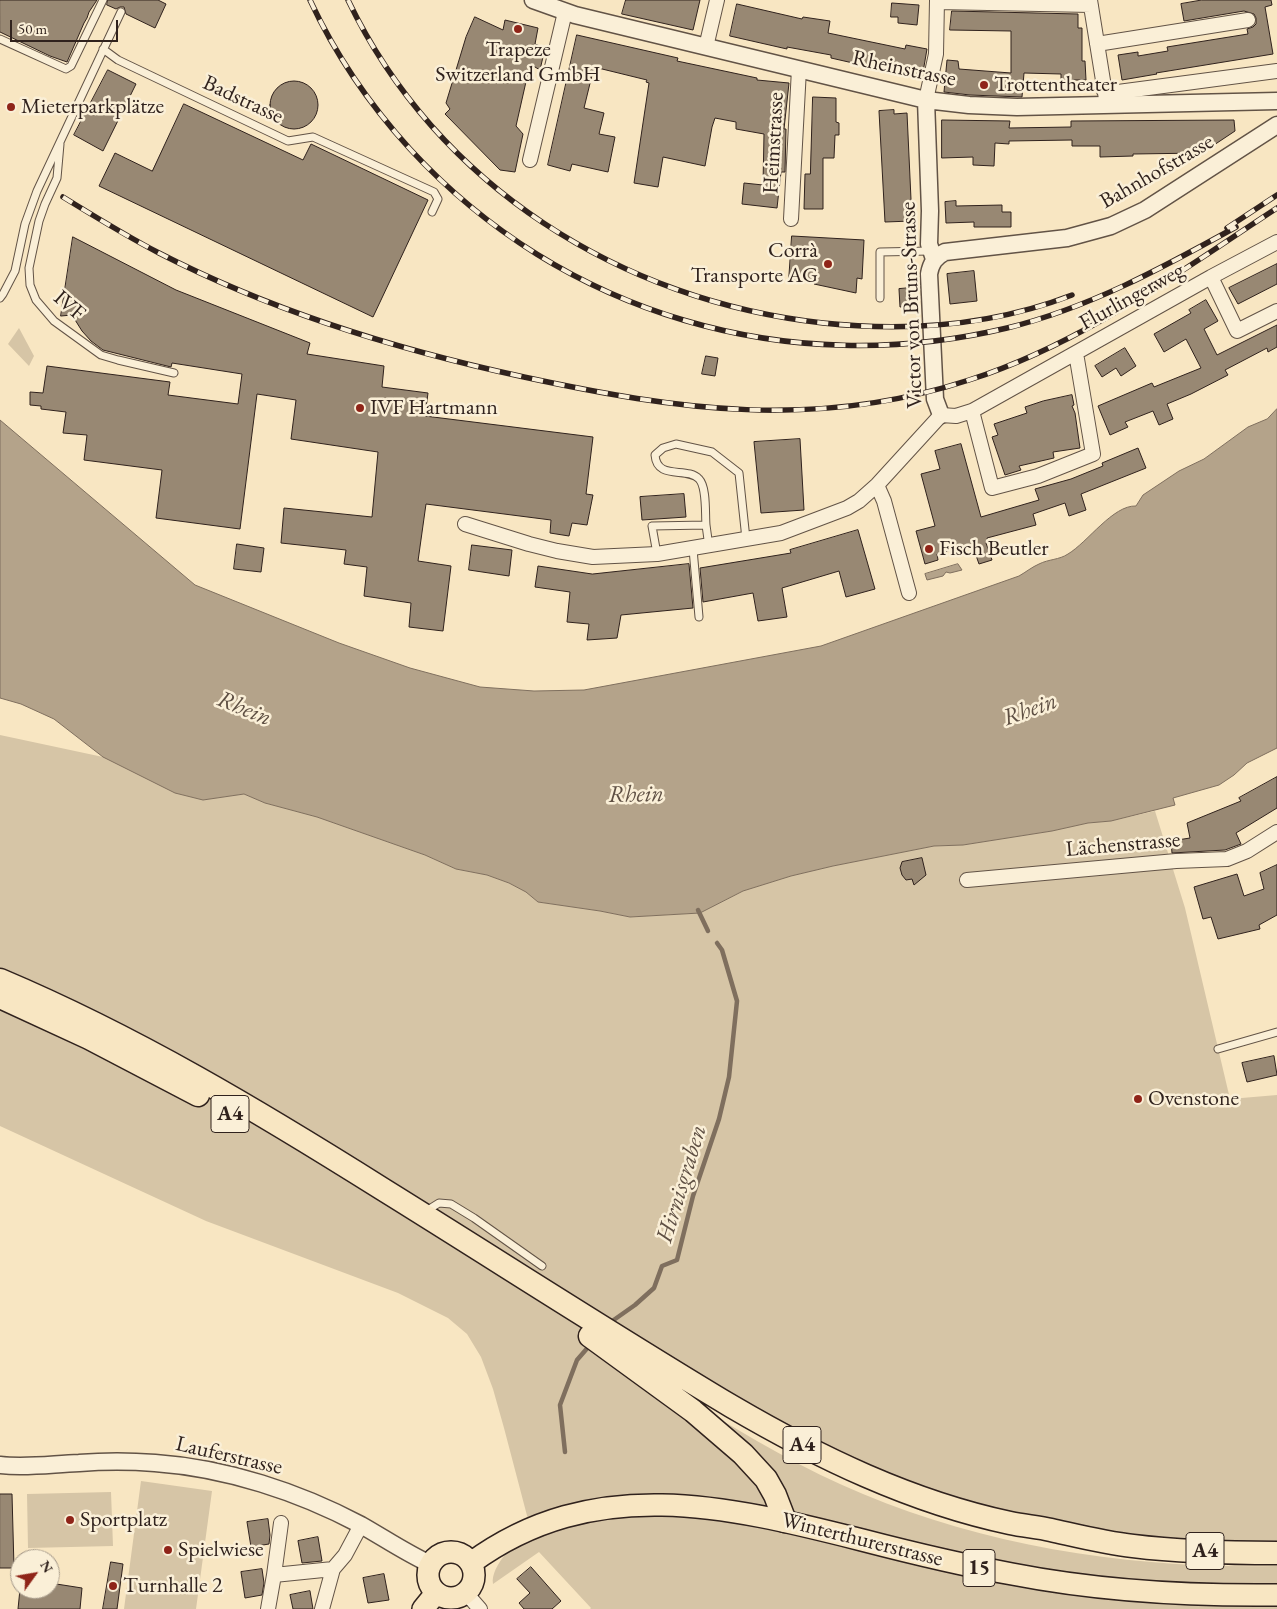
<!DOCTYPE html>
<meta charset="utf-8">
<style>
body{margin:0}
#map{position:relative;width:1277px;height:1609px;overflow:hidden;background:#f8e6c2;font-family:"EB Garamond",serif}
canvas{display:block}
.north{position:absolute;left:10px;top:1549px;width:50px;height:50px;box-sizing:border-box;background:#faefd7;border:1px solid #a99d8d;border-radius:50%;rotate:58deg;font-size:14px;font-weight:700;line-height:20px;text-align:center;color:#30221d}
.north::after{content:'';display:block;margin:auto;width:18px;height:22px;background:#8f2418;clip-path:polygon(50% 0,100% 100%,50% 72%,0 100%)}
.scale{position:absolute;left:10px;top:20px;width:108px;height:22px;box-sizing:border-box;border:2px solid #30221d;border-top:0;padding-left:6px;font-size:15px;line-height:18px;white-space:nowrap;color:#30221d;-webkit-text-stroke:4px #faefd7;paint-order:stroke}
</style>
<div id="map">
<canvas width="1277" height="1609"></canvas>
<div class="north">N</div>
<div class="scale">50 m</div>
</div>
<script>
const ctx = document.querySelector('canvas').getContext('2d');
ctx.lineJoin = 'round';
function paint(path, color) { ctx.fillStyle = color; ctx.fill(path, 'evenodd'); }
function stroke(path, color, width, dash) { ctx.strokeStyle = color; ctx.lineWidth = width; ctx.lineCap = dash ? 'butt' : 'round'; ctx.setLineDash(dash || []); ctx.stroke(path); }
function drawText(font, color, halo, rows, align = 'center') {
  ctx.font = font + ' "EB Garamond",serif'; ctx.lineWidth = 5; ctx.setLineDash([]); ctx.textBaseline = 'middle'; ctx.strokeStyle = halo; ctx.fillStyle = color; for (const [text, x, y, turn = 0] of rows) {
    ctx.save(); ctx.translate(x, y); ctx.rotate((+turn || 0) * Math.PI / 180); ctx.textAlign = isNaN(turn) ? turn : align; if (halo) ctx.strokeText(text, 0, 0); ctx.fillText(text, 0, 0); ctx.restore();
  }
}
paint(new Path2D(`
 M19 328 34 356 29 366 8 344Z
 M0 735 103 757 175 793 203 800 244 794 265 803 317 817 425 855 456 869 487 875 509 883 526 892 538 902 600 911 630 917 700 913 743 891 791 876 833 866 934 846 963 845 1052 831 1088 823 1111 821 1155 811 1185 908 1230 1099 1277 1095V1549L1086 1531 969 1503 868 1465 797 1432 710 1383 696 1405C750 1437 804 1470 863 1494 993 1548 1136 1569 1277 1566V1609H590L591 1608 539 1552 493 1584C490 1565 518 1541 530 1527L504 1428 493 1389 481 1357 467 1334 448 1318 398 1293 206 1221 0 1126Z
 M141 1481 212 1491 196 1609H124Z
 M111 1492 113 1546 28 1548 27 1494Z`), '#d6c5a6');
const water = new Path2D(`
 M1277 409V748L1247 763 1234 775 1219 785 1173 798 1175 805 1111 821 1088 823 1052 831 963 845 934 846 833 866 791 876 743 891 700 913 630 917 600 911 538 902 526 892 509 883 487 875 456 869 425 855 317 817 265 803 244 794 203 800 175 793 103 757 54 719 21 704 0 698V420L195 585 339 643 410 668 480 687 534 691 584 690 821 646 1019 576C1026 572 1032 567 1039 564 1049 559 1059 560 1068 554 1088 542 1113 505 1136 506L1143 495 1179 471 1204 459 1248 427 1267 419Z
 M958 564 962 570 950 573 946 572 943 576 927 580 925 574Z`);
paint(water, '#b4a38a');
stroke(water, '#7f6f5e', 1);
stroke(new Path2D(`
 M698 910 708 931
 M608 1324 635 1305 654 1288 662 1266 677 1260 693 1196 719 1119 729 1077 737 1001 722 950 717 943
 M565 1452 560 1405 577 1360 590 1345`), '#7f6f5e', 4.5);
const building = new Path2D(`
 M0 0H97L89 12 87 18 84 23 67 62 50 56 0 32Z
 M108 0H158L166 4 155 28 126 14 124 7H120L116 9 107 5Z
 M626 0H700L693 30 622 14Z
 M1202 0H1271L1272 5 1265 7 1273 54 1156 73 1157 74 1122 80 1118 55 1138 52V56L1168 51 1167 47 1248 34 1247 29 1253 27 1256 24V18L1254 14 1244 11 1184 21 1181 4Z
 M892 3 919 5 917 25 898 23V17H891Z
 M737 4 802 19 803 17 830 21 828 33 905 49 906 45 927 49 922 78 853 62V63L831 58V55L787 47V49L730 36Z
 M952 11 1078 14V28H1082V61H1085L1086 80H1061V74L1024 73 1022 97 970 95 944 92 947 60 958 61 959 69 1011 73V31L950 30Z
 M475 17 503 30 505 20 538 28 535 44 545 48 540 70 530 64 516 126 523 134 515 172 500 170 445 114 450 109 446 103 466 37Z
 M577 35 678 58 677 61 757 78V80L789 83 784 129H786L785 172H781L777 208 742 204 744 183 763 185 764 134 736 129V122L715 118 712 127 705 166 663 157 658 187 634 183 649 83 646 82 647 80 594 67 584 108 604 113 599 134 615 137 608 172 572 164 570 171 548 165Z
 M108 70 136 84 103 151 74 135Z
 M270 105a24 24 0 1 1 48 0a24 24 0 1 1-48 0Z
 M813 97 836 98V122L839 123V135H835L834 158H823V209H804L805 174H810Z
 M184 104 303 160 311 144 428 200 373 317 99 186 115 153 152 171Z
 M894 110V114L907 113 912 221 885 222 879 111Z
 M942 120 1010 121 1009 128 1071 127V121L1234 120 1235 131 1202 153 1133 154V156L1100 157V146H1072V140L1009 141V144L995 143 994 166 973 165V157L942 158Z
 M956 201V206L1002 205V212H1011V227H974V222L946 223 945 202Z
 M792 236 864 240 862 279 857 278 856 293 814 284V281H789Z
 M73 237 176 290 310 343 307 354 384 366 382 387 428 393 425 416 593 437 586 494 593 495 587 525 572 523 569 536 550 533 551 520 426 504 418 561 451 566 443 631 409 627 411 603 364 596 367 567 344 564 346 550 281 543 284 508 372 517 378 452 291 439 296 400 257 394 240 529 156 518 162 470 84 460 87 435 63 433 66 412 41 409V406L30 405V392L43 393 47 366 170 382 168 395 238 404 242 374 172 363 171 367 103 350 91 341 82 331 72 315 61 316Z
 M1277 264V284L1238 304 1229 288Z
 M974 271 977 301 950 304 947 274Z
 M911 288 912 306 900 307 899 289Z
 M1206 300 1218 321 1204 329 1217 355 1277 325V347L1268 352 1267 348 1225 370 1228 375 1191 394 1167 404 1173 419 1159 425 1153 411 1125 422 1128 427 1110 435 1098 406 1152 383 1154 387 1201 368 1186 339 1164 352 1154 334 1191 313 1189 310Z
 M1125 348 1136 366 1121 376 1116 368 1102 377 1095 366Z
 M706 356 718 358 715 376 702 374Z
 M1072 395 1074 405 1072 406 1075 413 1080 448 1053 452 1054 458 1019 466 1021 470 1005 475 992 437 998 435 994 424 1027 413 1025 407 1043 401Z
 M800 439 804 510 761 513 754 442Z
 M961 444 981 517 1039 500 1035 489 1071 479 1103 466 1102 463 1138 448 1146 468 1081 494 1086 510 1069 516 1065 503 1033 514 1036 525 987 538 988 542 986 543 992 560 979 564 973 547 969 548 968 545 937 554 938 560 925 564 916 531 935 526 921 474 940 469 935 451Z
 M684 494 686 517 642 520 640 497Z
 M858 530 875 589 846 597 839 571 782 588 787 617 758 621 753 593 703 602 700 568 791 553 790 550Z
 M237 544 264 548 261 572 234 569Z
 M472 545 512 550 509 576 469 570Z
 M689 564 693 608 621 615 617 638 587 640 589 624 567 622 570 592 535 587 538 566 592 574Z
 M1277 777V808L1236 833 1241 844 1225 850 1172 853 1171 841 1190 838 1187 823 1241 801 1239 798Z
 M922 858 926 875 914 885 912 879 906 880 902 875 900 868 902 862Z
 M1277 865V915L1259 925 1260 929 1218 939 1211 917 1203 919 1194 887 1237 874 1244 896 1264 889 1260 873Z
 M1274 1056 1277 1075 1247 1082 1242 1063Z
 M0 1494H12L14 1568H0Z
 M268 1519 270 1535 269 1544 251 1547 247 1522Z
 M318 1537 322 1561 302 1563 298 1541Z
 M111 1562 123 1564 117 1609H103Z
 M531 1567 561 1601 552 1609H524L519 1603 530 1593 517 1579Z
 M262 1569 264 1583 262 1595 245 1598 241 1572Z
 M384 1574 389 1600 368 1603 363 1578Z
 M50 1583 82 1588 80 1609H18L20 1589H50Z
 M310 1591 313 1609H293L290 1595Z`);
paint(building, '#988873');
stroke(building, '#30221d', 1);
const service = new Path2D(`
 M0 39 66 69 71 66 103 0
 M103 49 118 60 288 141 313 137 434 192 438 199 432 212
 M60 144 57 178 45 204 39 221 29 268 30 285 36 300 54 321 101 355 118 360 174 373
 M0 298 3 294 15 271 25 224 37 191 121 12
 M880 298V252L930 251
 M706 525C705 514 707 487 699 479 687 466 657 481 655 455L663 448 676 444 712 452 739 473 746 539
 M693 549 699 617
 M657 554 652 526 706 525 709 547
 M1218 1049 1277 1032
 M428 1214 431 1208 439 1203 451 1204 474 1218 542 1266`);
const minor = new Path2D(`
 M1090 0 1106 99
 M937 2 1091 5
 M1097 44 1248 20
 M706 47 717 0
 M1104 91 1118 92 1277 71
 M926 100 936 54 937 0
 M530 160 565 12
 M791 219 799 69
 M1211 277 1237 331 1277 311
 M972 411 992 488 1038 476 1093 454 1077 359 1074 354
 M877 485 884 501 909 593
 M465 524 529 544 557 551 593 557 657 554 781 533 847 508 859 501 877 485 941 415 956 416 972 411 1211 277 1277 242
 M967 880 1176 861 1227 859 1247 851 1277 832
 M274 1575 281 1523
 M466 1593 480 1609
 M268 1609 274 1575 333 1569
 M322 1609 333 1569 345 1555 361 1525`);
const tertiary = new Path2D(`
 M533 0 575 15 926 100 969 105 1017 107 1277 101
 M926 100 930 211 929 244 934 259
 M941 415 935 399 929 274C931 263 935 257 945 252L1067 238 1111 226 1145 210 1277 125
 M0 1465C27 1468 52 1464 79 1463 104 1461 130 1461 155 1463 226 1468 299 1492 361 1525 384 1538 406 1553 430 1564`);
const primary = new Path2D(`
 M428 1575a23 23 0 1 1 46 0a23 23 0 1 1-46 0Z
 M471 1563C594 1473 727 1506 862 1540 912 1553 962 1565 1012 1574 1099 1591 1188 1596 1277 1595
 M423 1609 436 1593`);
const trunk = new Path2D(`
 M0 980C135 1037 260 1112 384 1190 500 1262 614 1336 731 1406 818 1457 911 1502 1010 1523 1024 1526 1038 1527 1051 1530 1078 1536 1105 1543 1133 1546 1181 1552 1229 1553 1277 1553
 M0 997 89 1038 198 1095
 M590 1336 693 1411 743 1454 766 1479 775 1495 785 1521`);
stroke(service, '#625346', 9);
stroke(minor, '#625346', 16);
stroke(tertiary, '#625346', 19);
stroke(primary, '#30221d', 24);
stroke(trunk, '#30221d', 25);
stroke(service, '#faefd7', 7);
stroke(minor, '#faefd7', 14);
stroke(tertiary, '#faefd7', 16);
stroke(primary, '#f8e6c2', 21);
stroke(trunk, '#f8e6c2', 22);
const rail = new Path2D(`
 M310 0C335 54 370 105 410 149 563 315 789 380 1007 328 1089 308 1162 268 1236 227
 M348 0C437 186 622 301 823 323 909 332 992 326 1072 295
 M63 197C94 216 126 236 159 253 274 312 398 350 524 377 678 410 816 430 969 380 1082 344 1179 272 1277 208
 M1227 228 1277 195`);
stroke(rail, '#30221d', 5.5);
stroke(rail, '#faefd7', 4, [11]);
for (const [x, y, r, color] of [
 [518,29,5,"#8f2418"],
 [984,85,5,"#8f2418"],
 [11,107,5,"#8f2418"],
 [828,264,5,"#8f2418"],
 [360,408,5,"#8f2418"],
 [929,549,5,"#8f2418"],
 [1138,1099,5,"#8f2418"],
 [70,1520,5,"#8f2418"],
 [168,1550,5,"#8f2418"],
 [113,1586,5,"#8f2418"]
]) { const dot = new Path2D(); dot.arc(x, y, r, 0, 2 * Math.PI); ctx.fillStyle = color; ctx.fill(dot); stroke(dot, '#faefd7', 2); }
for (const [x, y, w] of [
 [230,1114,38],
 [802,1445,38],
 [1205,1551,38],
 [979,1568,32]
]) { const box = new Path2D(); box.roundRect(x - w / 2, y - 18.5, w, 37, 4); ctx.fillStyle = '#faefd7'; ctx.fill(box); stroke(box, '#30221d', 1); }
drawText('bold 21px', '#30221d', null, [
 ["A4",230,1114],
 ["A4",802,1445],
 ["A4",1205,1551],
 ["15",979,1568]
]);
drawText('22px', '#30221d', '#faefd7', [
 ["Trapeze",518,50,"center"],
 ["Switzerland GmbH",518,75,"center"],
 ["Trottentheater",994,85],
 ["Mieterparkplätze",21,107],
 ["Corrà",818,251,"right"],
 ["Transporte AG",818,276,"right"],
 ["IVF Hartmann",370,408],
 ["Fisch Beutler",939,549],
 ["Ovenstone",1148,1099],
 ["Sportplatz",80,1520],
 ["Spielwiese",178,1550],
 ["Turnhalle 2",123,1586]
], 'left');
drawText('22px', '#30221d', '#faefd7', [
 ["Rheinstrasse",904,69,12],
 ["Badstrasse",243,100,25],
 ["Heimstrasse",774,143,-87],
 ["Bahnhofstrasse",1157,172,-30],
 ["Flurlingerweg",1132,297,-29],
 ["Victor von Bruns-Strasse",912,305,-92],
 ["IVF",69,306,41],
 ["Lächenstrasse",1123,845,-5],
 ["Lauferstrasse",229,1456,13],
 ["Winterthurerstrasse",862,1540,14]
]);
drawText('italic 24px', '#5e4f43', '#faefd7', [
 ["Rhein",244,709,22],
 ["Rhein",1030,710,-20],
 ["Rhein",636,795,-1],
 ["Hirnisgraben",682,1184,-73]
]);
</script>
